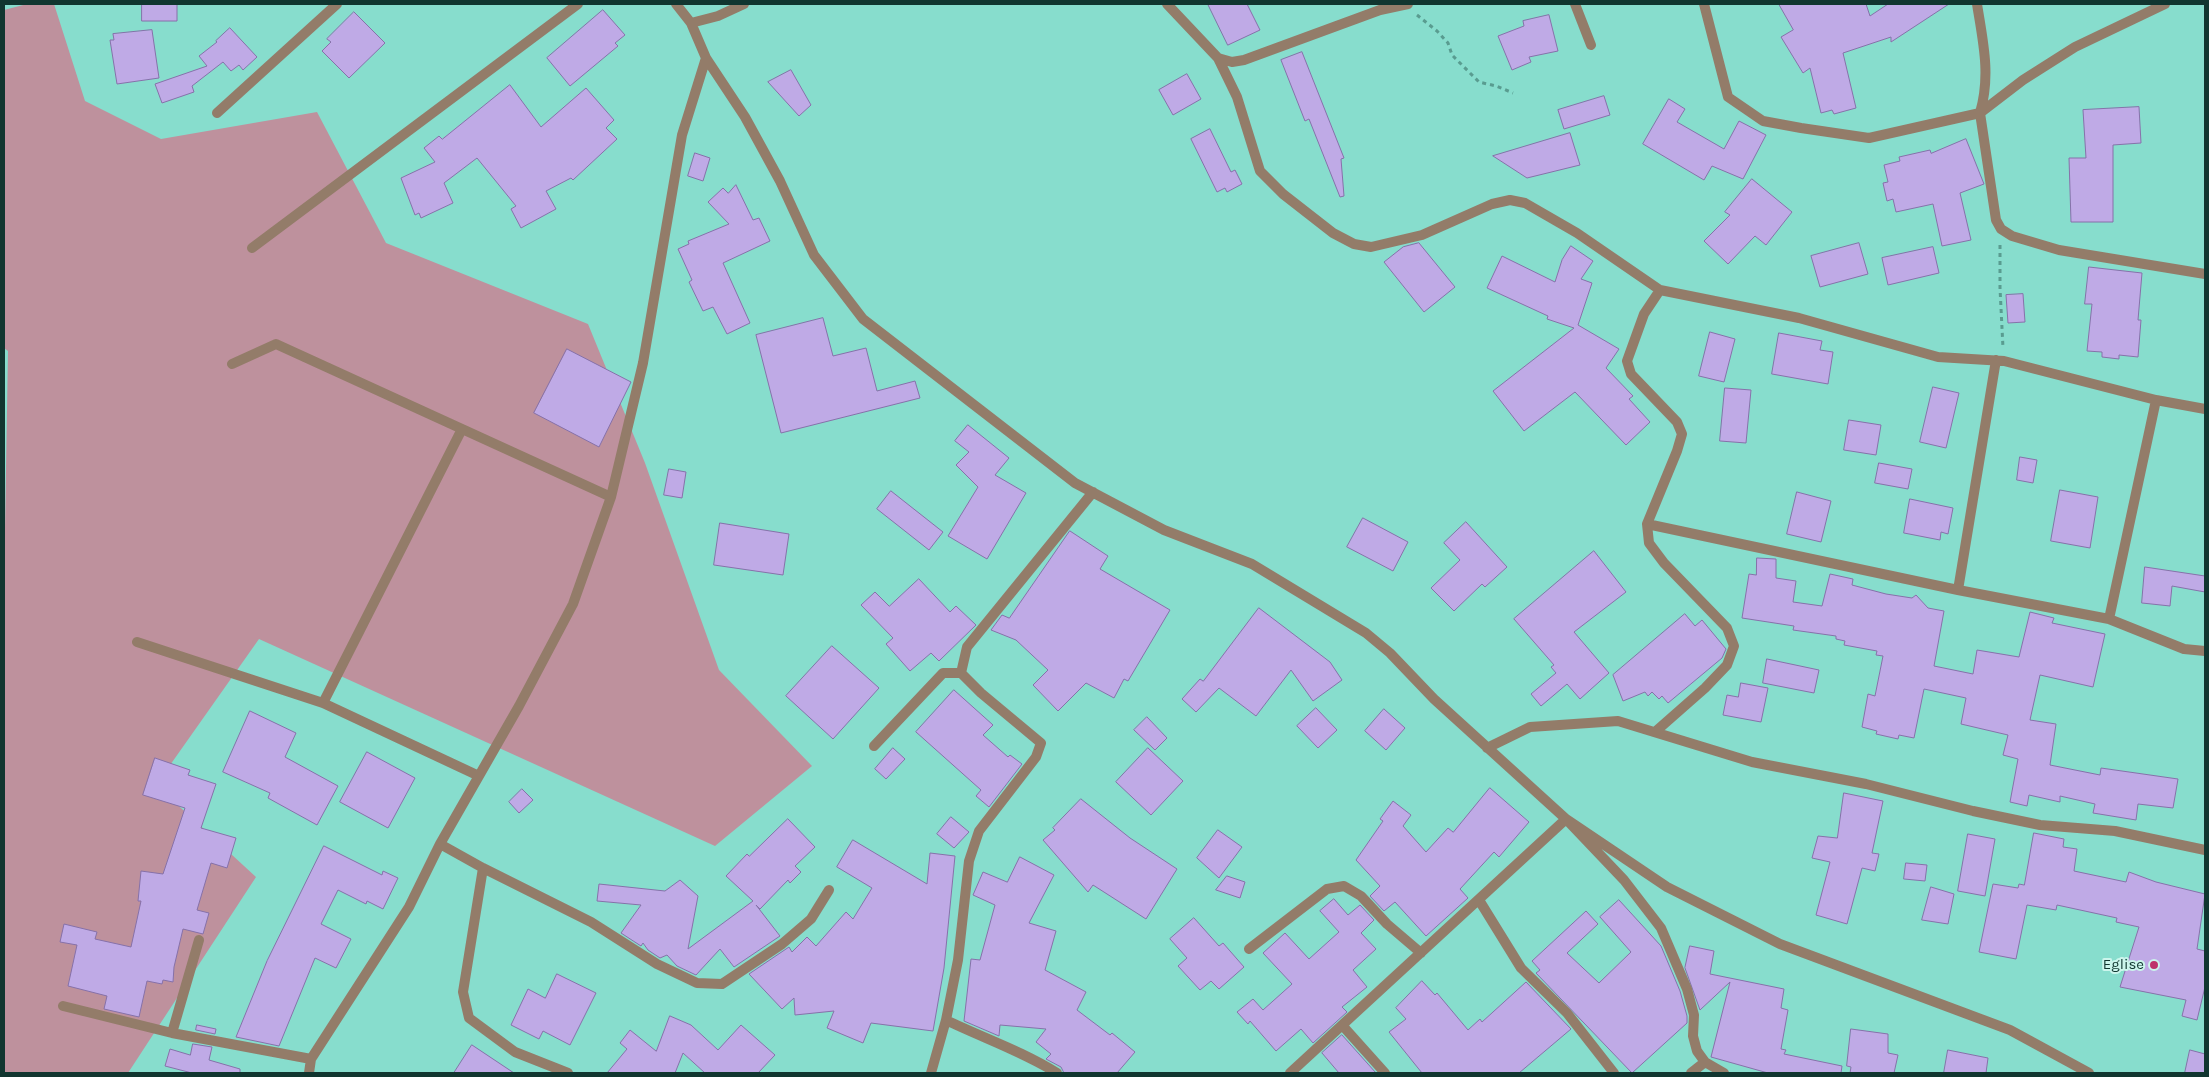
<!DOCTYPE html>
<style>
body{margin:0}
#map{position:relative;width:2209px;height:1077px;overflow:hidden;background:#87ddcd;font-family:Karla,sans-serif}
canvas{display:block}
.frame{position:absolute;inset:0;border:5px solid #113630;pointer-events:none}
</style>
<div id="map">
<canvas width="2209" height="1077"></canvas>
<div class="frame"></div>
</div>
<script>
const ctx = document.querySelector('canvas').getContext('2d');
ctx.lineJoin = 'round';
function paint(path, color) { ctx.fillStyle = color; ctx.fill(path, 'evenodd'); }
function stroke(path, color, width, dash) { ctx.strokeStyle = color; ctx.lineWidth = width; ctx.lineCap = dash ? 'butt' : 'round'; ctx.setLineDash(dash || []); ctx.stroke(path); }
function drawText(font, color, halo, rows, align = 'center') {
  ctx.font = font + ' Karla,sans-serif'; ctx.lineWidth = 4; ctx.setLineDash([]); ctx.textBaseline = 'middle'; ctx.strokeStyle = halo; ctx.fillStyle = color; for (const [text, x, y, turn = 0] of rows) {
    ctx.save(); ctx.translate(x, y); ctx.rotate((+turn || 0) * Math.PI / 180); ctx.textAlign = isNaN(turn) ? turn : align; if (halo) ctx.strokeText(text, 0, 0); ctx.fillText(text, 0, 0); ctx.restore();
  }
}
paint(new Path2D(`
 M27 4H54L85 101 161 139 317 112 386 243 588 324 645 463 719 670 812 766 715 846 259 639 156 785 256 877 128 1073H4V587L8 351 4 348V10Z`), '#be919d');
const building = new Path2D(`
 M142 4H177V21H142Z
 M1208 4H1247L1260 30 1228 45Z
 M1779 4H1866L1870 16 1888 4H1949L1891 42V37L1843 53 1856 108 1834 114 1832 110 1821 113 1810 68 1803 73 1781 37 1793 30Z
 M603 10 625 35 615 43 618 46 570 86 547 58Z
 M354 12 385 43 349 78 322 51 331 42 327 39Z
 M1549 15 1558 51 1529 57 1531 62 1512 70 1498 36 1524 26 1523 21Z
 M230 28 257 57 243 70 239 65 231 71 223 62 192 86 194 92 162 103 155 84 207 66 199 56 217 42 216 41Z
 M152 30 159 78 117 84 110 40H114L113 34Z
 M1302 52 1344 158 1341 159 1344 196 1340 197 1309 119 1305 121 1281 60Z
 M791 70 811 105 799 116 768 82Z
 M1187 74 1201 99 1173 115 1159 90Z
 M510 85 541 127 586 88 614 120 606 128 617 139 573 180 571 178 546 191 556 209 521 228 511 209 516 206 477 158 444 183 453 203 421 218 419 213 415 215 401 178 435 162 424 148 439 136 442 139Z
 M1604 96 1610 115 1564 129 1558 110Z
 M1669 99 1685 109 1677 122 1724 149 1739 121 1766 135 1743 179 1712 166 1704 180 1643 144Z
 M2139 107 2141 143 2113 145V222H2071L2069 158H2086L2083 110Z
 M1210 129 1231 172 1235 170 1242 184 1227 192 1225 188 1217 192 1191 139Z
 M1570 133 1580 165 1527 178 1493 156Z
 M1966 139 1984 184 1960 193 1971 240 1942 246 1933 204 1896 212 1893 199 1887 201 1883 183 1888 182 1884 165 1900 161 1899 157 1930 150 1931 153Z
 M695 153 710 158 703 181 688 176Z
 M1752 179 1792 212 1766 245 1755 236 1728 264 1704 241 1730 215 1725 212Z
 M736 185 753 220 759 218 770 241 723 263 750 323 727 334 713 307 703 311 689 282 692 280 678 249 689 244 688 241 729 224 708 202 723 188 728 193Z
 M1419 243 1455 287 1424 312 1384 262 1403 247Z
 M1859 243 1868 274 1820 287 1811 256Z
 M1571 246 1593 261 1581 279 1592 283 1578 325 1619 349 1606 368 1633 396 1629 399 1650 422 1626 445 1575 392 1524 431 1493 391 1574 328 1547 319 1548 316 1487 288 1502 256 1555 282 1562 260Z
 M1933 247 1939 273 1888 285 1882 258Z
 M2089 267 2142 273 2138 320H2141L2138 357 2119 355V359L2102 357V352L2087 351 2092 304H2085Z
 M2023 294 2025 322 2008 323 2006 295Z
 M823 318 833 356 866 348 877 391 915 381 920 398 781 433 756 335Z
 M1710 332 1735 339 1724 382 1699 376Z
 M1779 333 1822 341 1820 350 1833 352 1828 384 1772 374Z
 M567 349 631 382 599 447 534 413Z
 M1933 387 1959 393 1946 448 1920 442Z
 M1725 388 1751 390 1746 443 1720 441Z
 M1849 420 1881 425 1876 455 1844 450Z
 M968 425 1009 458 995 475 1026 493 987 559 948 536 978 487 956 465 969 452 955 441Z
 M2020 457 2037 460 2033 483 2017 480Z
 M1879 463 1912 469 1908 489 1875 483Z
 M669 469 686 472 682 498 664 495Z
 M2060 490 2098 497 2090 548 2051 541Z
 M891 491 943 532 929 550 877 509Z
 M1797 492 1831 501 1821 542 1787 534Z
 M1910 499 1953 508 1948 534 1941 532 1940 540 1904 533Z
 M1363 518 1408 542 1393 571 1347 547Z
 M1466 522 1507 567 1485 587 1482 584 1454 611 1431 588 1460 560 1444 543Z
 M720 523 789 534 783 575 714 565Z
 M1070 531 1108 556 1100 569 1170 610 1128 681 1124 679 1114 698 1086 683 1058 711 1033 685 1048 670 1016 640 991 630 1002 615 1009 618Z
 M1594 551 1626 592 1574 632 1609 673 1580 699 1567 684 1541 706 1531 694 1556 673 1551 667 1554 665 1514 619Z
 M1757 558 1776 559V578L1796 581 1793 602 1822 606 1830 574 1853 579 1852 585 1886 594 1912 598 1916 595 1928 608 1944 611 1934 666 1973 674 1977 650 2019 657 2030 612 2054 618 2052 623 2105 634 2093 687 2040 675 2030 720 2056 724 2050 765 2100 775 2101 768 2178 779 2173 808 2138 804 2136 820 2093 813 2095 804 2060 796V802L2029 795 2027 806 2010 802 2018 759 2003 755 2008 735 1961 724 1966 698 1924 689 1914 738 1899 735 1898 739 1876 734 1877 731 1862 727 1868 694 1875 696 1883 656 1876 655 1877 651 1844 645 1845 641 1836 639V636L1793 630 1794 626 1742 618 1749 574 1756 575Z
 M2145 567 2205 576V592L2172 586 2170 606 2142 603Z
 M919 579 950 612 956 606 976 625 939 661 931 653 910 671 886 644 893 638 861 605 875 592 889 606Z
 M1259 608 1330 662 1342 680 1313 701 1291 670 1256 716 1219 688 1196 712 1182 699 1200 679 1203 681Z
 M1685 614 1695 626 1702 620 1726 649 1722 658 1668 703 1662 696 1659 699 1652 692 1648 696 1645 692 1623 701 1613 675Z
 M832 646 879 688 833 739 786 696Z
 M1767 659 1819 670 1814 693 1763 683Z
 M1741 683 1768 688 1761 722 1723 715 1727 695 1738 697Z
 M954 690 993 725 983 735 1008 757 1010 755 1022 764 989 807 976 796 981 790 916 732Z
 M1316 708 1337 730 1318 748 1297 726Z
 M1384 709 1405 728 1386 750 1365 731Z
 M250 711 296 733 285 757 338 786 317 825 268 798 270 793 223 772Z
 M1147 717 1167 738 1155 750 1134 730Z
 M893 748 905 759 886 779 875 769Z
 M1148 748 1183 781 1151 815 1116 782Z
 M367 752 415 778 388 828 340 802Z
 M155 758 190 770 188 775 216 784 201 828 236 838 227 868 211 863 197 910 209 913 203 934 183 929 174 967 173 982 163 980 162 984 147 981 139 1017 104 1009 107 996 68 986 77 945 60 942 64 924 97 932 95 939 131 947 141 901H138L141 871 163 874 185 808 143 795Z
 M1490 788 1529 822 1499 857 1494 852 1460 889 1468 898 1426 936 1395 902 1384 911 1370 896 1380 886 1356 860 1383 821 1380 819 1393 801 1411 815 1403 826 1426 852 1448 828 1453 832Z
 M522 789 533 800 519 813 509 802Z
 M1844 793 1883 801 1872 853 1879 854 1875 871 1862 868 1847 924 1816 915 1830 862 1812 858 1818 836 1837 838Z
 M1081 799 1130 838 1177 869 1146 919 1093 885 1088 892 1043 840 1055 830 1053 828Z
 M951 817 969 832 954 848 937 834Z
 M788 819 815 847 795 866 801 872 790 883 788 880 760 909 756 905 780 936 734 967 720 949 696 975 677 966 667 955 660 958 648 950 643 943 641 946 621 933 641 905 597 901 599 884 665 891 680 880 698 896 688 949 753 901 726 876 747 854 749 856Z
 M1218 830 1242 847 1219 878 1197 858Z
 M2034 833 2064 839 2063 847 2077 849 2074 871 2126 882 2129 872 2156 882 2205 894 2197 949 2205 951V987L2197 1020 2182 1016 2186 1000 2120 987 2139 927 2116 922 2117 918 2057 905 2056 910 2027 905 2016 959 1979 952 1993 884 2018 888 2019 884 2024 885Z
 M1968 834 1995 839 1985 896 1958 891Z
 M853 840 927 884 930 853 955 856 944 968 933 1031 871 1023 863 1043 827 1028 834 1011 795 1015 794 998 782 1009 749 974 789 947 792 952 807 937 816 946 846 912 853 919 872 888 837 867Z
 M324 846 382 875 383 871 398 878 383 909 367 901 366 904 338 890 321 924 351 939 336 968 315 958 279 1046 236 1037 267 961Z
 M1020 857 1054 875 1029 923 1056 931 1045 970 1086 992 1077 1010 1110 1035 1112 1033 1135 1052 1117 1073H1064L1061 1067 1046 1059 1051 1054 1036 1042 1046 1029 1000 1025 999 1036 964 1021 971 959 980 960 995 905 973 895 983 872 1007 882Z
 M1906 863 1927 865 1925 881 1904 879Z
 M1227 876 1245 882 1240 898 1216 890Z
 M1931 887 1954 894 1948 924 1922 920Z
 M1334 899 1348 915 1360 905 1374 920 1361 933 1376 949 1353 970 1367 987 1342 1007 1347 1012 1313 1043 1301 1029 1276 1051 1250 1021 1248 1024 1237 1012 1253 999 1263 1010 1292 984 1263 953 1285 933 1309 959 1339 932 1320 911Z
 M1619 900 1661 946 1680 991 1687 1016V1023L1632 1073 1536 973 1540 970 1532 961 1586 911 1598 924 1567 953 1599 983 1631 952 1600 917Z
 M1194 918 1219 946 1223 943 1244 967 1219 989 1211 981 1200 990 1178 966 1187 958 1170 939Z
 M1690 946 1714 951 1710 974 1784 989 1781 1008 1788 1010 1781 1049 1786 1050 1784 1054 1842 1066 1841 1073H1768L1711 1057 1730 982 1700 1010 1685 968Z
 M557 974 596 993 570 1045 543 1031 539 1039 511 1025 528 989 545 998Z
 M1422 981 1435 995 1437 993 1468 1030 1480 1019 1482 1022 1526 982 1571 1029 1519 1073H1422L1389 1032 1406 1019 1396 1008Z
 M670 1016 691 1025 718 1050 741 1025 775 1055 758 1073H705L683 1053 675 1073H607L627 1049 620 1043 630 1030 656 1051Z
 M197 1025 216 1029 215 1034 196 1030Z
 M1851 1029 1888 1034V1053L1898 1055 1894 1073H1850L1851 1067 1847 1066Z
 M1342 1035 1376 1073H1339L1322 1053Z
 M193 1044 212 1047 209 1060 240 1069V1073H192L165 1066 170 1049 190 1055Z
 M472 1045 514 1073H454Z
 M1948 1050 1988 1058 1986 1073H1944Z
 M2190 1050 2205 1054V1073H2185Z`);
paint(building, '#bfaae6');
stroke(building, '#8671a9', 1);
stroke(new Path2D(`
 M1417 15 1437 31 1448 43 1452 55 1479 82 1496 86 1513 93
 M2000 245V288L2003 348`), '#599c90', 3, [4, 4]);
stroke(new Path2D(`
 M1167 4 1218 58 1232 62 1244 60 1380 10 1408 4
 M1575 4 1591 45
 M1704 4 1728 97 1763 121 1801 128 1869 138 1980 113 1996 220 2001 229 2012 236 2059 250 2205 274
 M1977 4C1983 42 1991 75 1980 113L2023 80 2075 47 2165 4
 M691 23 718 16 744 4
 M706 58 745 117 780 181 814 255 863 319 1075 483 1164 530 1252 564 1366 633 1390 653 1434 699 1566 819 1624 880 1661 928 1687 989 1694 1015 1693 1036 1697 1051 1705 1062 1724 1073
 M1218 58 1237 97 1260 171 1283 194 1333 233 1354 244 1371 247 1422 235 1492 204 1510 200 1525 203 1577 233 1660 290 1644 314 1627 361 1631 374 1677 422 1682 434 1677 451 1647 524 1649 543 1664 563 1727 628 1734 646 1727 665 1705 688 1655 732
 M217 113 337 4
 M252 248 578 4
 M1660 290 1799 318 1938 357 2004 361 2156 400 2205 409
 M232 364 276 344 611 497
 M1647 524 1958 590 2109 619 2184 649 2205 651
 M1958 590 1996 360
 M2109 619 2156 400
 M137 642 323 703 479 776
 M961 673 967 647 1093 492
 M323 703 462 429
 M874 746 943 673H961L981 693 1041 743 1036 757 979 831 969 861 958 960 946 1020 931 1073
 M1487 748 1530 727 1618 721 1752 762 1866 784 1973 811 2040 825 2115 831 2205 850
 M440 844 483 868 591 922 657 964 697 983 722 984 782 944 811 919 829 890
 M483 868 463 992 469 1018 515 1052 568 1073
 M1479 900 1521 968 1567 1013 1614 1073
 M1249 949 1327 889 1344 886 1361 896 1387 924 1421 953
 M63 1006 172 1033 311 1059
 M946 1020C983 1038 1022 1051 1057 1073
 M1342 1025 1385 1073
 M172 1033 199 940
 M309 1073 311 1059 409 907 440 844 519 706 573 604 611 497 643 363 682 135 706 58 691 23 676 4
 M1290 1073 1566 819 1667 887 1780 944 2010 1030 2089 1073
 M1691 1073 1705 1062`), '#937c69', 10);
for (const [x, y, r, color] of [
 [2154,965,5,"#be336a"]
]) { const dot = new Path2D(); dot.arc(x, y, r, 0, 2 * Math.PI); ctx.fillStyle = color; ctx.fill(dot); stroke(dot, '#ccf5ec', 2); }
drawText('15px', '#113630', '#ccf5ec', [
 ["Eglise",2144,965]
], 'right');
</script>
